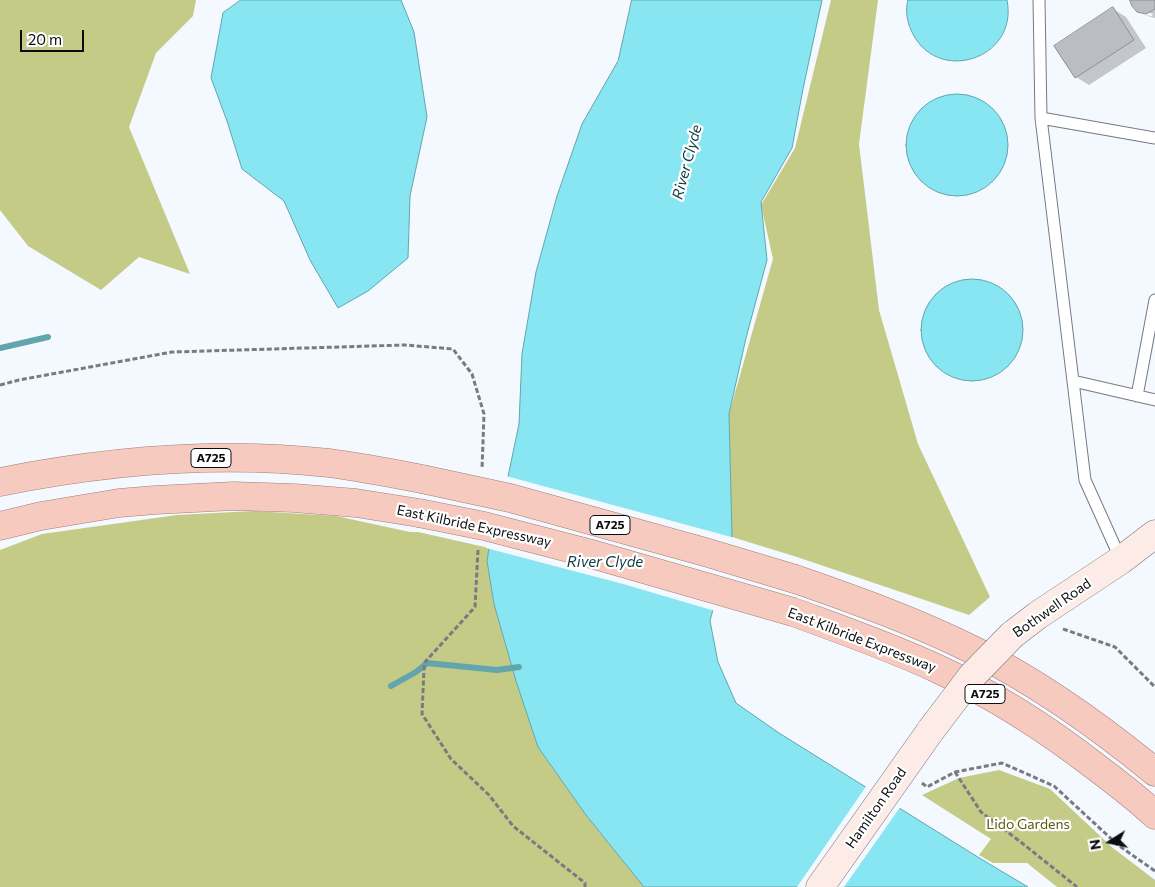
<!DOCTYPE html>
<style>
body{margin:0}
#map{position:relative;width:1155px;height:887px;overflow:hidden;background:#f4f8ff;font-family:Commissioner,sans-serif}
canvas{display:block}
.north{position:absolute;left:1085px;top:817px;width:50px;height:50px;-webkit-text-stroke:4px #fff;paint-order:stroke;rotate:260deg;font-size:14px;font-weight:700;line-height:20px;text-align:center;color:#0b0d0f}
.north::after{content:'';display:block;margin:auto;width:18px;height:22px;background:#0b0d0f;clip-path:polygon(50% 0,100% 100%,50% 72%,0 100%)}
.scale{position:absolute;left:20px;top:30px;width:64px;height:22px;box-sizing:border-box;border:2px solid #0b0d0f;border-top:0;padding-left:6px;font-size:15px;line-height:18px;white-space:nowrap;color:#0b0d0f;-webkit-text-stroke:4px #fff;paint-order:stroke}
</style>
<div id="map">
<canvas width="1155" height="887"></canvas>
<div class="north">N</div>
<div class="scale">20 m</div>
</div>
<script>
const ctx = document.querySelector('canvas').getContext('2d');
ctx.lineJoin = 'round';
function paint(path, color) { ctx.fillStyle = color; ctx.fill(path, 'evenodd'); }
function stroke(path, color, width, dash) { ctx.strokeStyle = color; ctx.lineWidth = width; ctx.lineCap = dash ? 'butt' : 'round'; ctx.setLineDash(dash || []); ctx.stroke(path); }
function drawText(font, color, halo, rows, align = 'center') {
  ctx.font = font + ' Commissioner,sans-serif'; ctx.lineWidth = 4.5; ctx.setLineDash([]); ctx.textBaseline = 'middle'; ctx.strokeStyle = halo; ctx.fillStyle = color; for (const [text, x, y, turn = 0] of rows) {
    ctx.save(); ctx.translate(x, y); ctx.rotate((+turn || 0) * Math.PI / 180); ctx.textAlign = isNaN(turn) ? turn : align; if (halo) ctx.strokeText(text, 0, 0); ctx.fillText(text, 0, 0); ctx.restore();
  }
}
paint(new Path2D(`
 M0 0H196L193 16 156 53 129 127 190 274 139 257 101 290 28 246 0 210Z
 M831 0H878L859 144 879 310 918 444 990 597 969 615 797 557 732 537 729 414 773 259 761 205 795 148Z
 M253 511 336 516 410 532H418L489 548 487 561 494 604 516 681 538 747 586 815 644 887H0V550L42 534 177 515Z
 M999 770 1050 789 1113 848 1155 880V887H1057L1027 863H993L979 855 991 839 922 795 959 778Z`), '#c3cb87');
const water = new Path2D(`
 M241 0H401L414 32 427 117 410 196 408 258 368 291 338 308 310 260 284 201 242 169 227 121 211 78 223 13Z
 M632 0H822L803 89 792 148 761 202 767 260 746 338 729 414 732 537 710 621 718 662 736 703 779 733 981 859 1028 887H644L586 815 538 747 516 681 494 604 487 561 489 548 505 491 519 424 522 354 536 272 557 196 582 124 618 61Z
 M908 0H1007C1019 60 935 86 911 30 907 21 905 10 908 0Z
 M906 145a51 51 0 1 1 102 0a51 51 0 1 1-102 0Z
 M921 330a51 51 0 1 1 102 0a51 51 0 1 1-102 0Z`);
paint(water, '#87e6f1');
stroke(water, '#62a5ad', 1);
paint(new Path2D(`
 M506 476 735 538 715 611 623 584 486 548 503 490Z
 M867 785 901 806 844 887H797Z`), '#f4f8ff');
paint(new Path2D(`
 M1131 0H1155V18L1144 15 1152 16 1153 14 1142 11Z
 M1113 9 1126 17 1146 48 1089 85 1076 77 1056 46Z`), '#0003');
stroke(new Path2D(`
 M0 348 48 337
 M391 686 416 672 427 663 497 670 519 667`), '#62a5ad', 6);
const building = new Path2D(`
 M1130 0H1155V9L1146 14 1137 12 1132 6Z
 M1113 7 1134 40 1075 78 1054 46Z`);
paint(building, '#babec4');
stroke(building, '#8c9096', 1);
const service = new Path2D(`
 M1039 0 1041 118 1085 480 1121 560
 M1041 118 1155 138
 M1073 381 1155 400
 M1137 396 1155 300`);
const secondary = new Path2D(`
 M1012 635 1038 615 1121 560 1155 534
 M820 887 931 730`);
const trunk = new Path2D(`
 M0 482C109 460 218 451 329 463 360 467 391 473 422 479
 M0 526 41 516 119 503 155 500 234 496 294 498 356 503 419 513
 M795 579C856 600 917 622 975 651 1040 684 1099 726 1155 772
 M793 612C842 630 891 647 938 669 994 695 1047 729 1096 767 1116 782 1137 798 1155 815`);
stroke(service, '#75797f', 13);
stroke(secondary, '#75797f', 29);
stroke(trunk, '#a27f76', 29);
stroke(new Path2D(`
 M0 385 19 380 172 352 405 345 453 349 472 374 484 414 482 469
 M478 550 475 607 425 662 424 669 422 714 451 759 489 795 513 826 585 883V887
 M1063 629 1115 647 1155 687
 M955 772 981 812 1022 843 1077 887
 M922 783 927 787 955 772 1002 763 1054 786 1118 845 1155 871`), '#797b80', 3, [5, 2.5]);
stroke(service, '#fff', 11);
stroke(secondary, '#fcebe6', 28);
stroke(trunk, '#f6cabe', 28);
const secondaryBridge = new Path2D(`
 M931 730 972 676 1012 635`);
const trunkBridge = new Path2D(`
 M422 479 510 498 705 552 795 579
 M419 513 484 526 588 553 793 612`);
stroke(secondaryBridge, '#75797f', 29, []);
stroke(trunkBridge, '#a27f76', 29, []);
stroke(secondaryBridge, '#fcebe6', 28);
stroke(trunkBridge, '#f6cabe', 28);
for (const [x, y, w] of [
 [211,458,40],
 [610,525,40],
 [985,694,40]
]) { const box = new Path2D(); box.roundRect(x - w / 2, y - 9.5, w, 19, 4); ctx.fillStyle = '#fff'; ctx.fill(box); stroke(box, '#0b0d0f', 1); }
drawText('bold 12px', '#0b0d0f', null, [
 ["A725",211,458],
 ["A725",610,525],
 ["A725",985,694]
]);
drawText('14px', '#0b0d0f', '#fff', [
 ["East Kilbride Expressway",474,526,12],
 ["Bothwell Road",1052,608,-35],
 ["East Kilbride Expressway",862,640,21],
 ["Hamilton Road",876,808,-55]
]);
drawText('14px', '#575c0c', '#fff', [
 ["Lido Gardens",1028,824]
]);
drawText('italic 15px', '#0f3d42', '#fff', [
 ["River Clyde",687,162,-75],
 ["River Clyde",605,562]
]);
</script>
